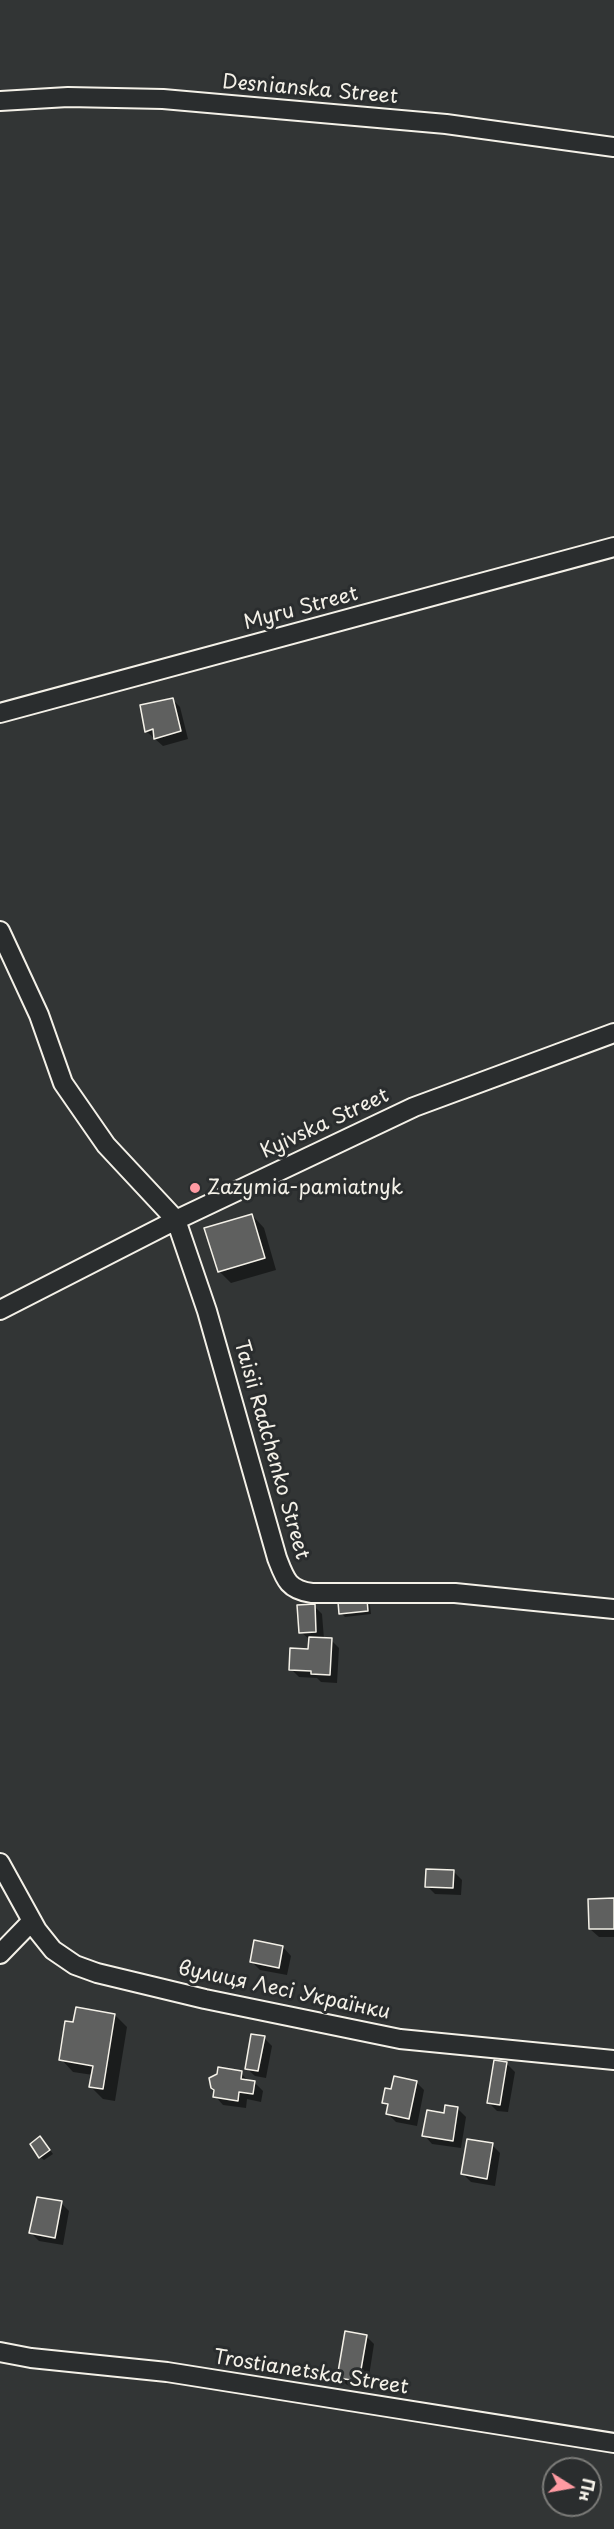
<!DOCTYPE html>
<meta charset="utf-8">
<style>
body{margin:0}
#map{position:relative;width:614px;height:2529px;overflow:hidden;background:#323535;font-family:"Playpen Sans",sans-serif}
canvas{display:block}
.north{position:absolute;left:542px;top:2457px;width:60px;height:60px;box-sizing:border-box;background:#2a2d2e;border:2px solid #7b7b78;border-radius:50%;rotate:101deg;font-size:16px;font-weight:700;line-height:24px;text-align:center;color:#f4f1e8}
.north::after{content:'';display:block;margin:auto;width:21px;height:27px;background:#ff9aa2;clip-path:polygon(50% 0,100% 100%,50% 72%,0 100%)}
</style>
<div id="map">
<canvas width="614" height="2529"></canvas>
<div class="north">Пн</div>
</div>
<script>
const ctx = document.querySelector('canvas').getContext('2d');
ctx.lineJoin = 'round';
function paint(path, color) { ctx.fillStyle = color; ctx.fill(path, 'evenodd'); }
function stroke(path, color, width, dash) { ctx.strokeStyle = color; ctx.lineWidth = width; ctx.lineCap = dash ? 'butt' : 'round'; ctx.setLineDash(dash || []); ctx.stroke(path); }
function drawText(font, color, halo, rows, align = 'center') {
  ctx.font = font + ' "Playpen Sans",sans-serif'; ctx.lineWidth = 6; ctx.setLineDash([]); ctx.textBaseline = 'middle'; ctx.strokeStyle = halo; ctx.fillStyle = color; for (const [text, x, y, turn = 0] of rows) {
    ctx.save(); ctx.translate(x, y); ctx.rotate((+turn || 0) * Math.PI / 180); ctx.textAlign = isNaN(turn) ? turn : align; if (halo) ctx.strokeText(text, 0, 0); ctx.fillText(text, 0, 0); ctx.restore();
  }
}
paint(new Path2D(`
 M172 699 180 707 188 739 163 746 146 731Z
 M252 1215 264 1228 276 1270 231 1283 219 1271Z
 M366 1601 370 1605 371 1614 345 1617 341 1613Z
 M314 1606 322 1614 324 1639 331 1640 339 1648 337 1683 321 1682 317 1678 299 1677 291 1669 310 1650V1640L301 1632Z
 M454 1872 462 1880 461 1895 435 1894 427 1886Z
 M614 1900V1937H599L590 1929Z
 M283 1947 291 1956 287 1975 260 1970 252 1962Z
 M115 2015 127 2027 115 2101 103 2099 91 2087 93 2075 73 2072 61 2059 75 2024Z
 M264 2038 272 2046 266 2078 255 2076 246 2068Z
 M506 2063 515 2072 508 2112 497 2111 489 2103Z
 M241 2073 249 2082 255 2083 263 2091 261 2102 247 2099 246 2108 223 2105 215 2096Z
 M416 2082 424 2090 417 2126 396 2122 388 2114 389 2108 384 2102 392 2091Z
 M458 2109 466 2117 461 2148 432 2144 424 2135 445 2114Z
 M44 2142 53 2154 44 2160 40 2157Z
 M492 2145 500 2153 495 2186 471 2182 463 2174Z
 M61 2203 69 2211 63 2245 39 2241 31 2233Z
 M366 2336 374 2344 367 2389 347 2385 339 2377Z`), '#0007');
const building = new Path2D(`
 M173 698 181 731 154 739 153 729 145 732 140 705Z
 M252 1214 265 1258 218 1272 204 1228Z
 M367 1599 368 1611 339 1614 338 1602Z
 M315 1604 316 1632 299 1633 297 1605Z
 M309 1637 332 1638 330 1675 311 1674V1671L289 1670 290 1648 308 1649Z
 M426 1869 454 1870 453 1888 425 1887Z
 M614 1898V1929H589L588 1899Z
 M254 1940 283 1946 279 1968 250 1962Z
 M76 2007 115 2014 103 2089 89 2087 93 2066 59 2060 65 2021 73 2022Z
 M251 2034 265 2036 258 2071 245 2069Z
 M494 2060 507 2062 500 2105 487 2103Z
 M218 2067 242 2071 241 2079 255 2081 253 2094 239 2092 238 2101 213 2097 214 2090 211 2088 209 2078 217 2074Z
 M394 2076 417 2081 409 2119 386 2114 388 2104 382 2103 385 2088 391 2089Z
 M445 2105 458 2107 453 2141 422 2136 427 2110 444 2113Z
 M40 2136 50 2150 39 2158 30 2144Z
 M467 2139 493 2143 487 2179 461 2174Z
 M37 2197 62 2201 55 2238 29 2233Z
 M345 2331 367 2335 359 2381 337 2378Z`);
paint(building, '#5f605f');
stroke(building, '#f4f1e8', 1.5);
const minor = new Path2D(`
 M0 101 68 97 163 99 446 124 614 147
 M0 713 614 547
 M0 931 39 1015 63 1083 106 1145 176 1220 207 1311 277 1558C285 1579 288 1590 312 1593H455L614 1609
 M0 1310 176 1220 414 1107 614 1033
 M0 1863 37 1930 53 1950 75 1965 97 1973 205 1999 400 2039 614 2060
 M0 1954 32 1921
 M0 2352 31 2358 167 2372 614 2443`);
stroke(minor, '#f4f1e8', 22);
stroke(minor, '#2a2d2e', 18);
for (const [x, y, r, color] of [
 [195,1188,6,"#ff9aa2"]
]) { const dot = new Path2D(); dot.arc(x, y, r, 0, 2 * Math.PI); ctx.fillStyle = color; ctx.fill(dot); stroke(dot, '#2a2d2e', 2); }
drawText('20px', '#f4f1e8', '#2a2d2e', [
 ["Desnianska Street",310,90,5],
 ["Myru Street",301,609,-15],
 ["Kyivska Street",325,1124,-25],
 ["Taisii Radchenko Street",271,1450,74],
 ["вулиця Лесі Українки",284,1991,12],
 ["Trostianetska Street",311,2373,9]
]);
drawText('20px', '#f4f1e8', '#2a2d2e', [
 ["Zazymia-pamiatnyk",207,1188]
], 'left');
</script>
